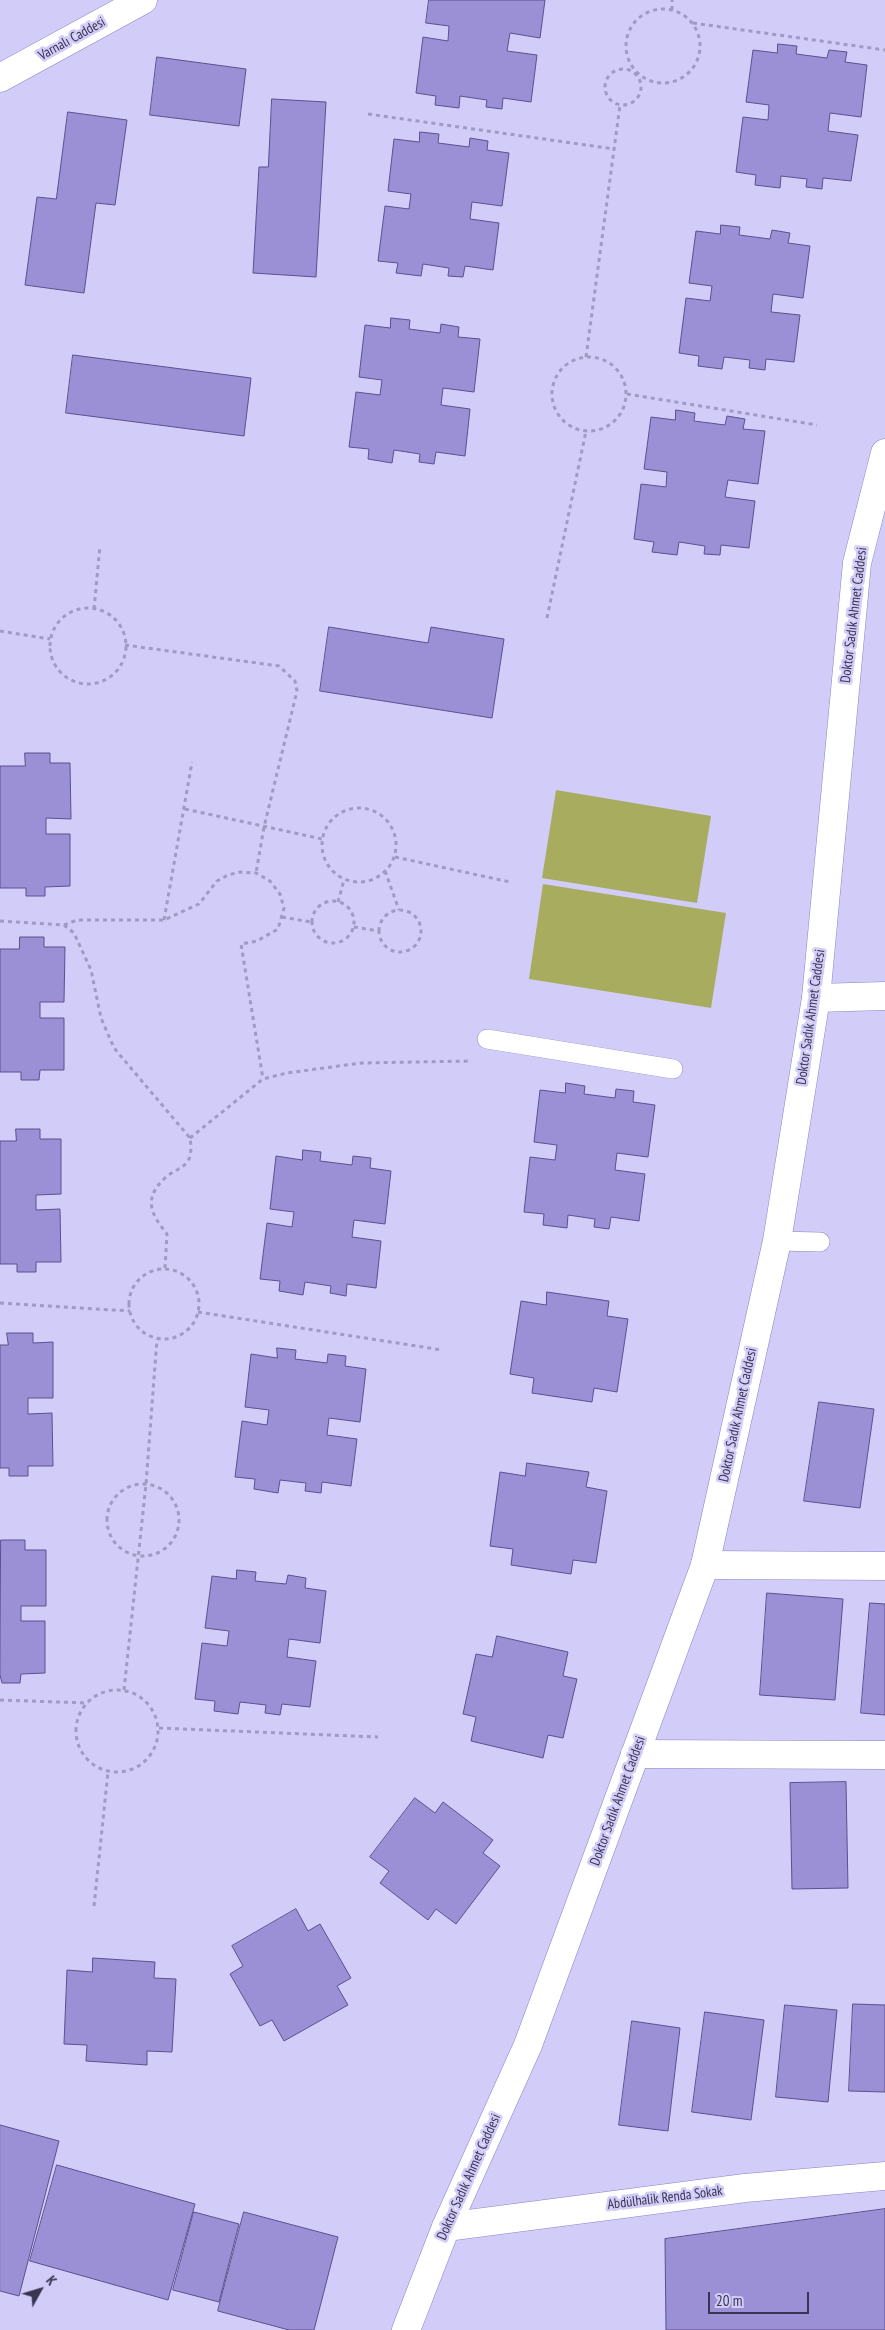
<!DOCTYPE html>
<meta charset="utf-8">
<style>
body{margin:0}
#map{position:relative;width:885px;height:2330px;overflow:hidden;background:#d2ccf8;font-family:"PT Sans Narrow",sans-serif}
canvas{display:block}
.north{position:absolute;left:15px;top:2265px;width:50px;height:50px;-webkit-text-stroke:4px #d2ccf8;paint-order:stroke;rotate:51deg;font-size:14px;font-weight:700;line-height:20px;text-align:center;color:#393451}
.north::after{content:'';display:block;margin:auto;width:18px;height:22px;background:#393451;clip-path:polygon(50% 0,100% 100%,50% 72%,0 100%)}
.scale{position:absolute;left:708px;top:2292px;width:101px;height:22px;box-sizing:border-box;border:2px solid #393451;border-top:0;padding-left:6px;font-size:15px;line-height:18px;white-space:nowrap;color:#393451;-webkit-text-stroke:4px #d2ccf8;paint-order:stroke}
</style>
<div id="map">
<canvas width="885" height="2330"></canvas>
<div class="north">K</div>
<div class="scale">20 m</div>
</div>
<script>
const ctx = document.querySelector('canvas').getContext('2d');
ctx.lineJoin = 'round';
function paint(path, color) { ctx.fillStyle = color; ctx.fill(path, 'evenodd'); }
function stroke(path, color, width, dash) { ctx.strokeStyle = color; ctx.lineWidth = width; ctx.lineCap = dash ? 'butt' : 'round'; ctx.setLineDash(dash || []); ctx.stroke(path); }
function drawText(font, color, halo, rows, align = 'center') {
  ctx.font = font + ' "PT Sans Narrow",sans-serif'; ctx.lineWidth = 5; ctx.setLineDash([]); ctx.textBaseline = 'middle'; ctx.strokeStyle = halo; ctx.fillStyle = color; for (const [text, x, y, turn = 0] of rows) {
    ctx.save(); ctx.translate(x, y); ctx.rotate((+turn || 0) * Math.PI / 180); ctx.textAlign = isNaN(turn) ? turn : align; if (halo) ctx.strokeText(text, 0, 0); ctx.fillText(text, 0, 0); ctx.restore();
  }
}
paint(new Path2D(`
 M556 790 711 816 697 903 542 878Z
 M543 884 726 913 711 1008 529 979Z`), '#a8ac5f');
const building = new Path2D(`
 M429 0H545L540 38 510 33 507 51 537 55 531 102 503 98 502 109 486 107 487 100 460 96 459 108 435 105 436 96 416 93 423 37 448 41 449 26 426 23Z
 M778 44 797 46 796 54 827 58 829 50 847 52 845 62 867 65 861 117 830 113 828 131 858 135 851 181 823 178 822 189 806 187 807 179 781 176 780 188 755 185 756 175 736 172 743 117 768 120 769 105 746 102 753 50 777 53Z
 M157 57 246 69 239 126 150 115Z
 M272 99 326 102 316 277 253 273 259 167H268Z
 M68 112 127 120 115 205 96 203 84 293 25 285 37 197 56 199Z
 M420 132 439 134 438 143 469 147 470 138 488 141 487 150 509 153 502 206 472 202 470 219 499 223 493 270 465 266 463 277 448 276 449 268 423 264 421 276 396 273 398 263 378 261 385 206 409 209 411 194 388 191 394 139 419 142Z
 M721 225 740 227 739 235 770 239 772 230 790 233 788 243 810 246 803 298 773 294 771 312 800 315 794 362 766 359 765 370 749 368 750 360 724 357 722 369 698 366 699 356 679 353 686 298 710 301 712 286 689 283 696 231 720 234Z
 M391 318 410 320 409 329 440 333 441 324 459 327 458 337 480 339 474 392 443 388 441 405 470 409 465 456 436 452 434 464 419 462 420 454 394 450 392 463 368 459 369 449 349 447 356 392 380 395 382 380 359 377 365 325 390 328Z
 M73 355 251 378 244 436 66 413Z
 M676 410 695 413 694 421 725 425 727 416 745 419 743 429 765 431 758 484 728 480 725 497 755 501 749 548 721 545 720 555 704 554 705 546 679 542 677 555 652 552 654 542 634 539 641 484 666 487 667 472 644 469 651 417 675 420Z
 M329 627 428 643 431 627 504 639 492 718 320 691Z
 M25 753H50V763H70L71 819 46 818V834H70V886L45 887V896H26V888H0V766H25Z
 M20 937H44V947H65L64 1002H40V1018H64V1070H40L39 1080H21V1072H0V949H19Z
 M566 1083 585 1086 584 1094 615 1098 616 1089 634 1091 633 1102 655 1105 648 1157 617 1153 615 1170 645 1174 639 1221 611 1217 609 1229 594 1227 595 1219 568 1215 567 1228 543 1225 544 1214 524 1212 530 1157 555 1160 557 1145 534 1142 540 1090 565 1093Z
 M16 1129H40V1139H61V1194L36 1195V1210L60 1209 61 1262H36V1272H17V1264H0V1141H16Z
 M303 1150 321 1152 320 1161 352 1165 353 1156 371 1158 370 1168 391 1171 385 1224 354 1220 352 1237 381 1241 376 1288 347 1284 346 1296 330 1293 331 1286 305 1282 303 1295 279 1291 280 1281 260 1279 267 1223 292 1227 294 1212 270 1209 276 1156 302 1160Z
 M547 1292 609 1301 607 1316 628 1319 617 1392 594 1388 592 1402 532 1393 534 1378 510 1374 521 1301 546 1305Z
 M7 1333H33V1343L53 1342V1398H28V1414L52 1413 53 1466H28V1476H9V1468H0V1345H8Z
 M277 1348 296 1350 295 1359 327 1363 328 1354 346 1356 345 1366 366 1369 360 1422 329 1418 327 1435 357 1439 351 1486 322 1482 321 1493 305 1491 306 1483 280 1480 278 1493 254 1489 255 1479 235 1477 242 1421 267 1425 269 1410 245 1407 251 1354 277 1358Z
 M819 1402 874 1409 860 1508 804 1501Z
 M527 1463 589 1472 586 1487 607 1491 596 1563 573 1560 571 1574 511 1565 513 1549 490 1546 500 1472 525 1476Z
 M1 1540H25V1550H46V1606H21V1621H45V1673L21 1674 20 1683H2L0 1675Z
 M237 1570 256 1572 255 1581 286 1584 288 1575 306 1578 305 1588 326 1591 320 1643 289 1639 287 1657 316 1661 310 1707 282 1704 280 1715 265 1713 266 1705 240 1702 238 1714 214 1711 215 1701 195 1699 202 1643 227 1646 229 1631 205 1628 212 1576 236 1579Z
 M767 1593 843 1599 835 1700 760 1695Z
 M870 1603 885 1604V1715L861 1713Z
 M497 1636 568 1652 563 1676 577 1679 563 1738 548 1735 543 1758 471 1741 476 1717 463 1714 476 1654 492 1657Z
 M846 1782 848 1888 792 1889 790 1783Z
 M415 1798 435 1813 443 1802 493 1840 483 1853 500 1866 456 1924 436 1909 428 1920 380 1883 389 1871 370 1857Z
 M296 1909 308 1931 320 1924 351 1978 337 1986 348 2005 284 2041 272 2020 260 2026 230 1974 243 1966 232 1946Z
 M93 1958 155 1962 154 1978 176 1979 172 2052 147 2051V2065L86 2061 87 2045 64 2044 67 1970 92 1972Z
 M853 2004 885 2005V2092L849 2091Z
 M785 2005 837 2010 828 2102 776 2097Z
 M705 2012 764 2020 751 2120 692 2112Z
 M632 2021 680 2028 668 2131 619 2125Z
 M0 2125 59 2141 19 2296 0 2291Z
 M57 2165 195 2204 168 2300 30 2261Z
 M885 2209V2330H666L665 2239Z
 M194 2212 239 2224 219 2302 173 2290Z
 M244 2212 338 2237 314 2330H289L218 2311Z`);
paint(building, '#9b8fd5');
stroke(building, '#5c508f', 1);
const lane = new Path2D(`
 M487 1039 673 1069
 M777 1241 820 1242`);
const street = new Path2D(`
 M816 998 885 996
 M705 1565 885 1566
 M635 1754 885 1755
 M446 2227 745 2188 885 2176`);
const secondary = new Path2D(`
 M0 78 143 0
 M406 2330 446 2227 528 2045 705 1565 777 1241 816 998 857 563 885 453`);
stroke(lane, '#8d81c6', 20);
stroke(street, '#8d81c6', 29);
stroke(secondary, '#8d81c6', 29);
stroke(new Path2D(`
 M626 46a37 37 0 1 1 74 0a37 37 0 1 1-74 0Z
 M672 10V0
 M693 23 885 50
 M605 87a18 18 0 1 1 36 0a18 18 0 1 1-36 0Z
 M368 114 614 149
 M552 394a37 37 0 1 1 74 0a37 37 0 1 1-74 0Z
 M586 357 620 105
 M627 394 817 425
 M50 646a38 38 0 1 1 76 0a38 38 0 1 1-76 0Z
 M94 609 100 546
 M547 618 586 431
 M0 631 50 639
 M125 645 279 666 295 681 297 691 264 827 256 873
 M322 845a37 37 0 1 1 74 0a37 37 0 1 1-74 0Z
 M185 809 322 839
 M395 857 510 882
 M385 871 399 910
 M312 922a21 21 0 1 1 42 0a21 21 0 1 1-42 0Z
 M338 902 344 880
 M379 931a21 21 0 1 1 42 0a21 21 0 1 1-42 0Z
 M282 917 311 922
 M164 920 192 762
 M0 921 64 925 77 920H164L199 904 217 881 228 875 240 872 256 873 270 881 280 894 284 908 278 929 257 941 241 944 263 1079
 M64 925 74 933 91 970 101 1018 114 1048 190 1138C191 1145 192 1154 188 1161 182 1169 173 1171 166 1177 143 1198 150 1213 167 1234L165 1268
 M354 927 379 931
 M190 1138 263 1079 287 1073 361 1063 471 1061
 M129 1304a35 35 0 1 1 70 0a35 35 0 1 1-70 0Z
 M0 1303 130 1311
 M198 1312 442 1350
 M107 1520a36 36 0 1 1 72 0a36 36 0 1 1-72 0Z
 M76 1731a41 41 0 1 1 82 0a41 41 0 1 1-82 0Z
 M124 1690 146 1484 157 1339
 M0 1700 87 1703
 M159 1728 378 1737
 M94 1906 108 1772`), '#a09bc2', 3, [4, 4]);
stroke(lane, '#fff', 19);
stroke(street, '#fff', 28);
stroke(secondary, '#fff', 28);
drawText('14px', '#393451', '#d2ccf8', [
 ["Varnalı Caddesi",72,39,-29],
 ["Doktor Sadık Ahmet Caddesi",854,615,-83],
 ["Doktor Sadık Ahmet Caddesi",811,1017,-82],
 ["Doktor Sadık Ahmet Caddesi",738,1415,-78],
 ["Doktor Sadık Ahmet Caddesi",618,1801,-70],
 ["Doktor Sadık Ahmet Caddesi",469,2177,-66],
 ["Abdülhalik Renda Sokak",665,2198,-7]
]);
</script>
